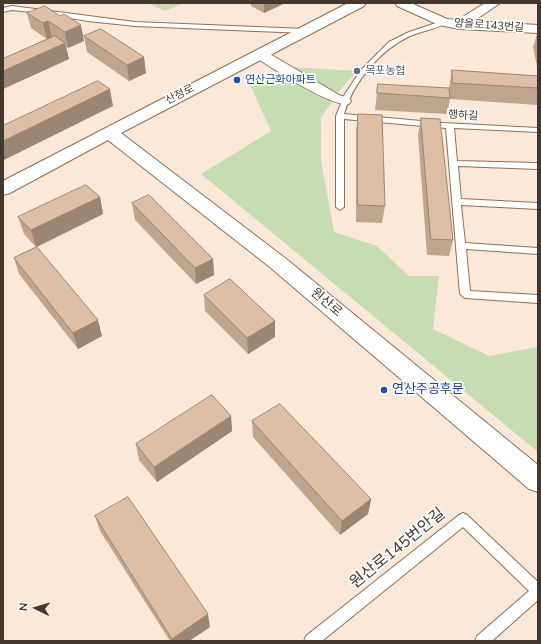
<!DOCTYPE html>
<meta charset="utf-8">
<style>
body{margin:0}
#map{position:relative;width:541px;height:644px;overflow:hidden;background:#fbe8d8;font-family:"Nunito Sans",sans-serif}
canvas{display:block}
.frame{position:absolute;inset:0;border:4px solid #44372d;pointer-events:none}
.north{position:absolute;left:16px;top:588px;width:40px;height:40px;-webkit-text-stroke:3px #fff;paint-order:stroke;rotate:275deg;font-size:11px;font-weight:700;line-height:16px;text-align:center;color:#44372d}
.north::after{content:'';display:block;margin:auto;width:14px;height:18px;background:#44372d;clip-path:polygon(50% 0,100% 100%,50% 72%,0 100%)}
</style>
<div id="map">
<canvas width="541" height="644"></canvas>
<div class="frame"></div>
<div class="north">N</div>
</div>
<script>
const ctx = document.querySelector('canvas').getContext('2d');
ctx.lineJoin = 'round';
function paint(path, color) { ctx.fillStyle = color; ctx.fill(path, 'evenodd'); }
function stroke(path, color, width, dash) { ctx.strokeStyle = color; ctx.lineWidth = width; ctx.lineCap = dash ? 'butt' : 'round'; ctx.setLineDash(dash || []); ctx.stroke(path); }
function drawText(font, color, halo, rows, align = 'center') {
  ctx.font = font + ' "Nunito Sans","Noto Sans KR",sans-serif'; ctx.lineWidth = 3.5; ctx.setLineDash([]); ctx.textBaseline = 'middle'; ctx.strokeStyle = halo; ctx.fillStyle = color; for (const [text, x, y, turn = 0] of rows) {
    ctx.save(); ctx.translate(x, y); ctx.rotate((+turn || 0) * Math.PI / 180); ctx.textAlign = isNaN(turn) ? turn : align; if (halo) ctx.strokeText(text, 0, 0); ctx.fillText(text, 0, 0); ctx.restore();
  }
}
paint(new Path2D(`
 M148 3H184L165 11Z
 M291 67 357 71 340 90 321 118V160L334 232 377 246 409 276H439L433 329 489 356 538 347V452L201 174 271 131 250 85Z`), '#c6ddb2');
const service = new Path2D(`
 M12 6 135 22 305 29 308 31 305 33 135 26 88 21 32 12 12 10 3 12V8Z
 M442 21 447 22C438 29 421 31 410 36 380 50 353 82 344 114L443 123 538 128V132L454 128 457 161 538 163V169L458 166 461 199 538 203V209L461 205 465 243 538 248V254L466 249 470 291 538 295V303L465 298 460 294 446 128 344 119V207L340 210 336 207V116L345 94 361 70 389 42 409 32Z
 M463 513 467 515 538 582V600L492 641H475L477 636 529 591 463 527 322 641H304L306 636 459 515Z`);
const minor = new Path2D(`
 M395 3H411L447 19 458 20 485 3H500L474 21 538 25V33L459 29 439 25 397 6Z
 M260 50 265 51 339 95 349 98 351 101 349 104C332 108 272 68 255 57L253 54 255 51Z`);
const tertiary = new Path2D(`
 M348 3H366L364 6 121 133 285 258 538 465V492L529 489 271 268 108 140 10 193 3 195V181Z`);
stroke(service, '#8c7058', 2);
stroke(minor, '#8c7058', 2);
stroke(tertiary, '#8c7058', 2);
paint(service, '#fff');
paint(minor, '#fff');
paint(tertiary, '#fff');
paint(new Path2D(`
 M251 3H285L264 13 251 6Z
 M45 6 84 41 68 48 66 47 69 59 3 89V59L47 39 31 28 27 13Z
 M538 31V71L533 47Z
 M84 36 146 73 129 81 87 52Z
 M452 70 538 76V105L450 99 447 114 375 110 378 84 449 88Z
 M358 114 385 206 382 223 356 222V131Z
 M421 118 453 240 449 256 427 255 418 135Z
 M100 197 103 214 37 247 102 336 78 349 19 274 14 258 36 247 24 234 18 217Z
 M132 203 213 259 214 275 196 284 135 220Z
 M204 295 275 321V337L248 354 205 311Z
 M231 416 232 431 157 482 139 460 136 444Z
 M252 421 371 499 368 514 340 535 253 437Z
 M95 516 210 627 189 641H170L100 531Z`), '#bfa48e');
paint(new Path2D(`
 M264 3H285L264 13Z
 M48 21 52 37 47 39 43 23Z
 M81 25 84 41 68 48 65 32Z
 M65 43 69 59 3 89V71Z
 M144 57 146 73 129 81 127 65Z
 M110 89 113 106 4 160 3 158V141Z
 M100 197 103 214 36 247 31 230Z
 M213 259 214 275 196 284 195 268Z
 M98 320 102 336 78 349 73 333Z
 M275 321V337L248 354 247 338Z
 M231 416 232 431 157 482 154 467Z
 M371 499 368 514 340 535 342 521Z
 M208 614 210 627 189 641H173L172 639Z`), '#9b8674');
const building = new Path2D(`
 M45 6 60 16 64 14 81 25 65 32 48 21 43 23 27 13Z
 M101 29 144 57 127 65 84 36Z
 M55 36 65 43 3 71V59Z
 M452 70 538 76V88L453 83Z
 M98 81 110 89 3 141V126Z
 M378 84 449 88 450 98 377 93Z
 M358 114 382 115 385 206 358 205Z
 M421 118 440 119 453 240 431 239Z
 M86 185 100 197 31 230 18 217Z
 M149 195 213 259 195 268 132 203Z
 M37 247 98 320 73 333 14 258Z
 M230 279 275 321 247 338 204 295Z
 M212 395 231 416 154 467 136 444Z
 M280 404 371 499 342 521 252 421Z
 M128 497 208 614 172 639 95 516Z`);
paint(building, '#debfa5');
stroke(building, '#9b8674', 1);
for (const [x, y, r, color] of [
 [357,71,4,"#5c6f8a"],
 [237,80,4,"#1a4fb4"],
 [384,390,4,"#1a4fb4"]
]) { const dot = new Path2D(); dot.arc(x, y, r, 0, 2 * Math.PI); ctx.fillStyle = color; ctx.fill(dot); stroke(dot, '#fff', 1.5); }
drawText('11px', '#44372d', '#fff', [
 ["양을로143번길",489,26,4],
 ["산정로",180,95,-27],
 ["행하길",463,116,3]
]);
drawText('11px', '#4e5e75', '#fff', [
 ["목포농협",365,71]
], 'left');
drawText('11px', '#164399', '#fff', [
 ["연산근화아파트",245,80]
], 'left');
drawText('13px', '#44372d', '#fff', [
 ["원산로",326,303,40]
]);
drawText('13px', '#164399', '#fff', [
 ["연산주공후문",392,390]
], 'left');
drawText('16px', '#44372d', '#fff', [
 ["원산로145번안길",398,549,-39]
]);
</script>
